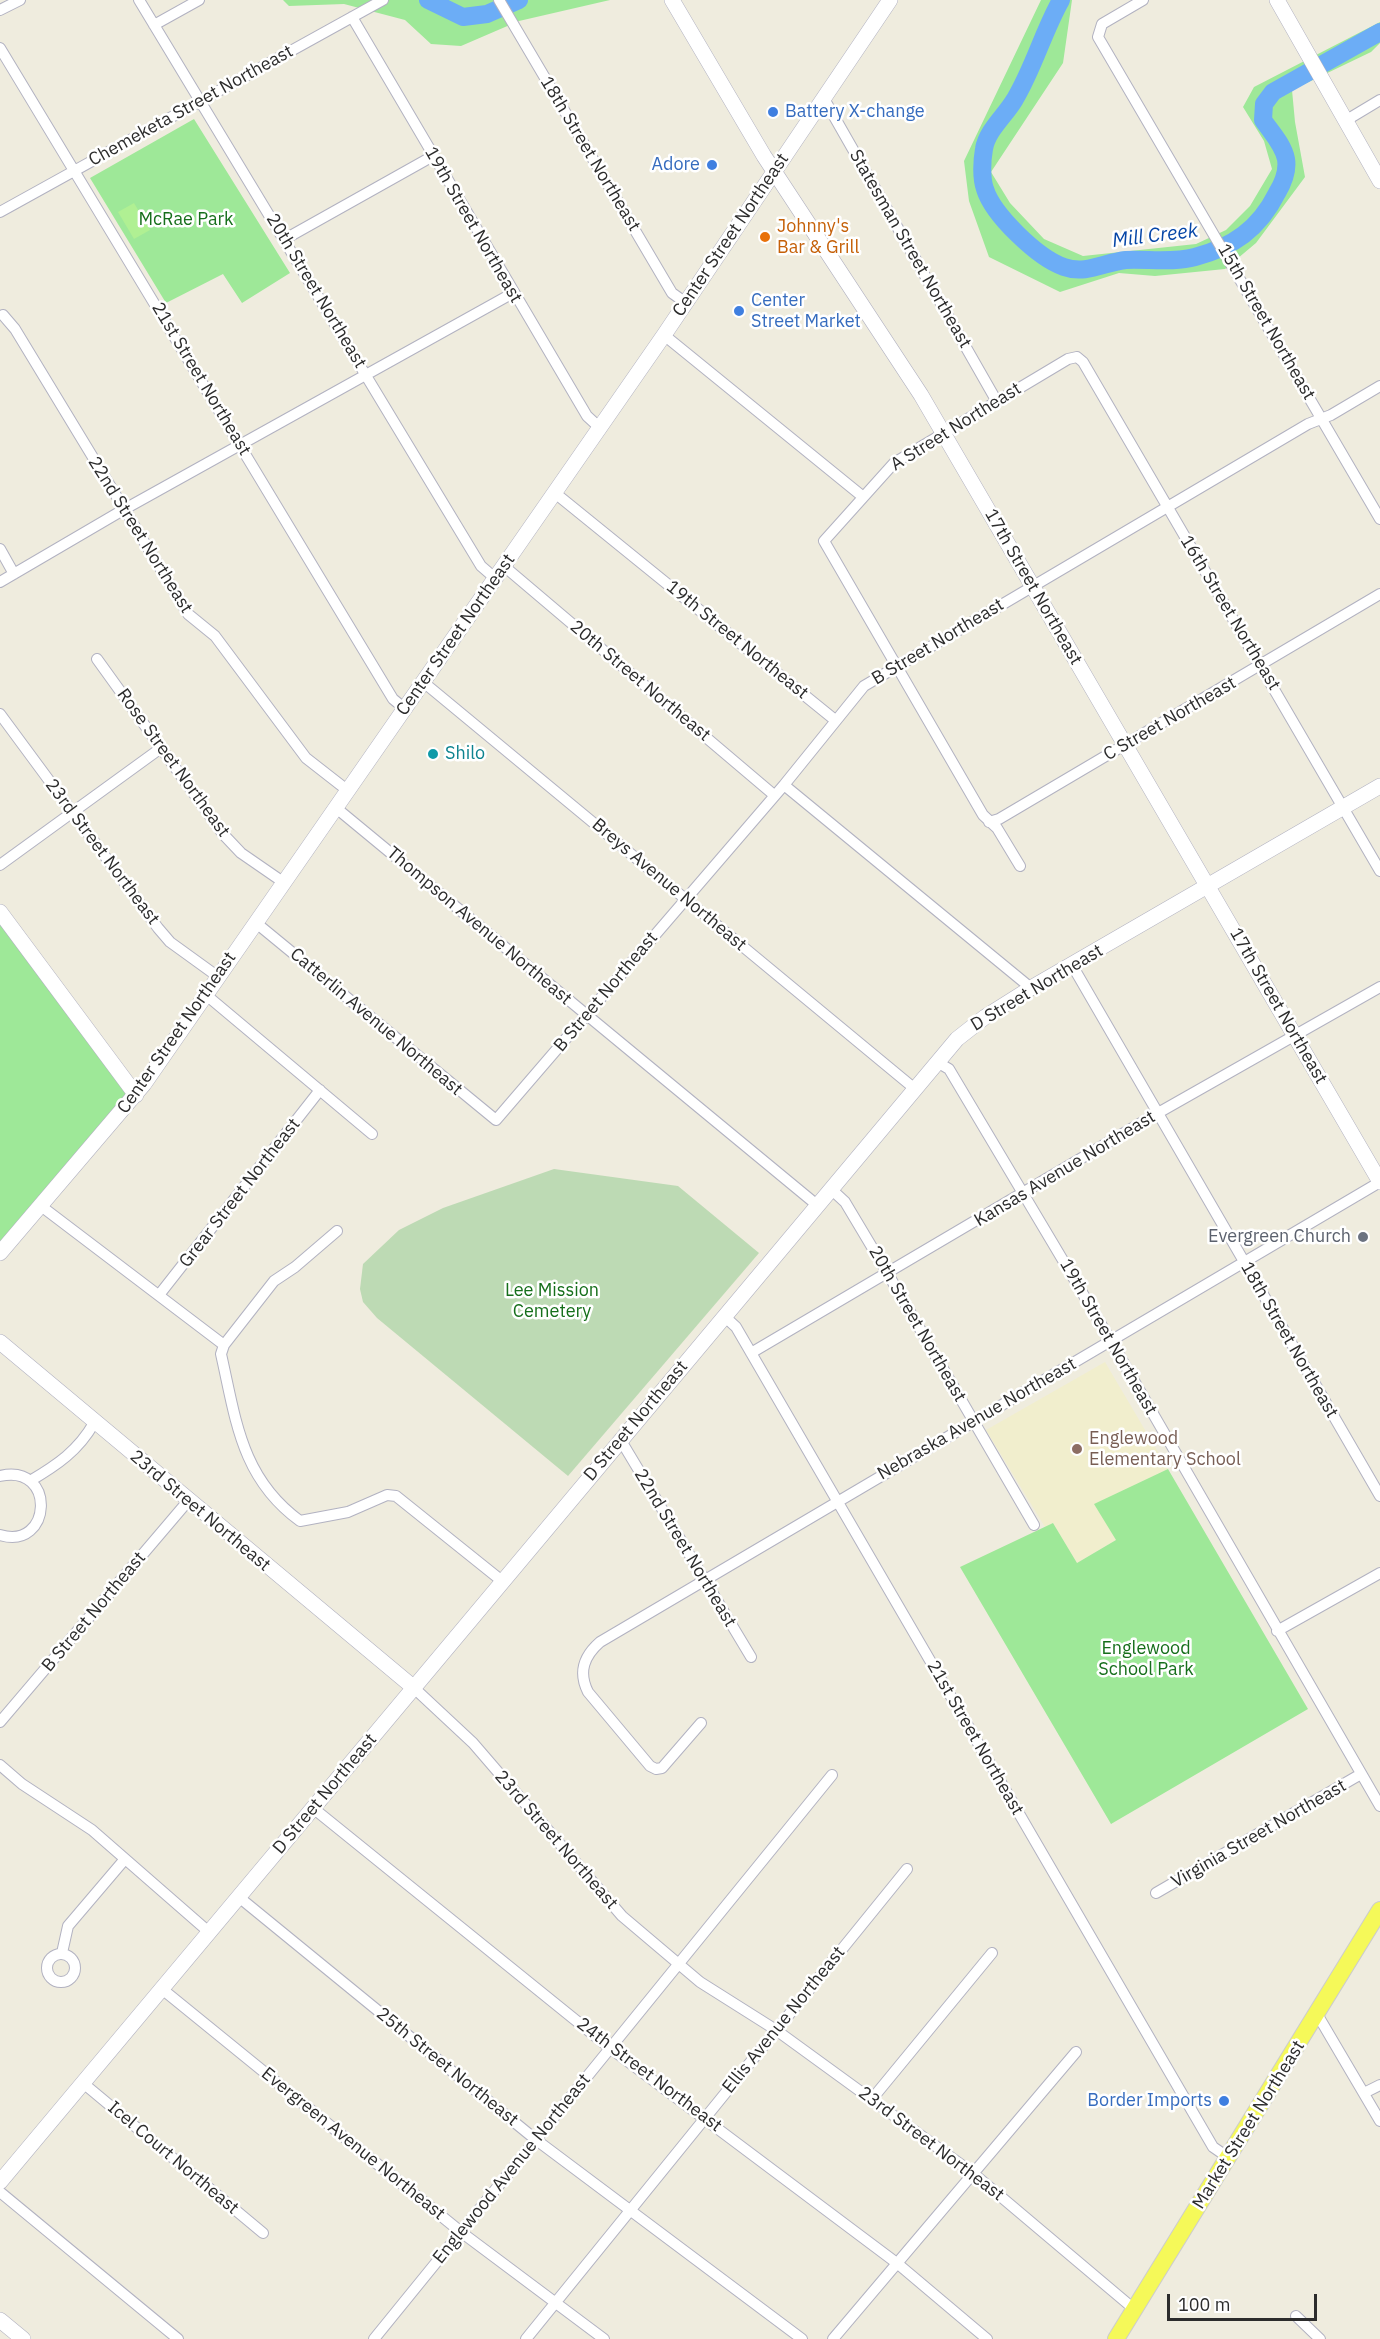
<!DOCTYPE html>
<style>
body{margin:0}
#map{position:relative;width:1380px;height:2339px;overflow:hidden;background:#efecde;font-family:"IBM Plex Sans",sans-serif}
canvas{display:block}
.scale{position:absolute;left:1167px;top:2294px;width:150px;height:27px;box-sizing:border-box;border:3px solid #2c2c2c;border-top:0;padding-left:8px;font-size:18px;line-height:21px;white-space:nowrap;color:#2c2c2c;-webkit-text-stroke:4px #fff;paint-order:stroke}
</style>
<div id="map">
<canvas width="1380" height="2339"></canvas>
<div class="scale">100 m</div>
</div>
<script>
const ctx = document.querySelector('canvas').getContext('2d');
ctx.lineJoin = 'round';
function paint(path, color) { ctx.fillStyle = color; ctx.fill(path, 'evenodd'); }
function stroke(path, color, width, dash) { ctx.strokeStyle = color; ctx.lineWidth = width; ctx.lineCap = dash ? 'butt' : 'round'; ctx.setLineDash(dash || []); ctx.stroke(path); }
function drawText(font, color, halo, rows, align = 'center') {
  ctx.font = font + ' "IBM Plex Sans",sans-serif'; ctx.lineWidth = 5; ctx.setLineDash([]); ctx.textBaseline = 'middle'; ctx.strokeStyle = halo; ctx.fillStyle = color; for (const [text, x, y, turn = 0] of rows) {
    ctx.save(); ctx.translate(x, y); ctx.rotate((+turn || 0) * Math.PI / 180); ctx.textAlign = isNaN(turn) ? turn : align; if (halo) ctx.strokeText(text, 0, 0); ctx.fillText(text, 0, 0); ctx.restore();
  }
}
paint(new Path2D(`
 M1105 1362 1168 1469 1095 1504 1116 1540 1077 1563 1053 1523 1045 1527 986 1430Z`), '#f1eecd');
paint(new Path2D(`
 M283 0H610L519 21 461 46 431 44 405 20 344 4 289 6Z
 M1041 0H1072L1063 63 991 172 1010 203 1044 239 1083 256 1196 244 1226 230 1250 206 1272 169 1264 141 1243 107 1254 87 1380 22V43L1371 52 1292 90 1295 122 1305 177 1256 243 1225 269 1155 276 1119 273 1060 292 989 257 969 201 964 161Z
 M194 119 290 273 242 303 223 274 166 303 90 178Z
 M0 912 136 1095 0 1253Z
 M1168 1469 1308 1709 1111 1824 960 1567 1053 1523 1077 1563 1116 1540 1094 1504Z`), '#9ee898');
paint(new Path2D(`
 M554 1169 678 1186 759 1253 568 1476 377 1318 363 1302 360 1289 363 1264 399 1230 443 1208Z`), '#bddab4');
paint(new Path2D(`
 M134 203 150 230 134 239 118 212Z`), '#b0f093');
stroke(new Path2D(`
 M428 0 463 17 487 14 519 0
 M1061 0C1043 32 1034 67 1015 99 1006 115 987 130 984 149 982 160 981 178 985 189 993 215 1038 258 1064 267 1086 275 1105 262 1126 260 1148 259 1174 263 1195 257 1233 247 1259 229 1277 193 1283 183 1288 171 1286 159 1283 144 1271 132 1263 120L1264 104 1273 92 1380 32`), '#6cadf6', 18);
const street = new Path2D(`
 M139 0 481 566 496 579
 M499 0 672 293 686 303
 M1143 0 1102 24 1098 37 1380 519
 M0 10 20 0
 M352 17 587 416 600 428
 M154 25 199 0
 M0 48 393 699 404 708
 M823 97 996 400
 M1345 121 1380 100
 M0 212 383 0
 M285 239 433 156
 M3 315 15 329 188 614 215 636 306 758 347 790
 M664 335 862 496
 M555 493 835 720
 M0 549 14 574
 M505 567 774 795
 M0 582 123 510 513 293
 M97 659 223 834 241 853 283 882
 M422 681 915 1089
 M0 714 158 928 170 942 217 976
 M784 785 1031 988
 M335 807 817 1205
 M989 822 999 819 1380 594
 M0 865 161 748
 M1020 866 997 828 983 815 824 541 894 463 1068 359 1077 357 1083 362 1380 871
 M255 922 496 1120 784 785 864 686 1308 424 1331 415 1380 386
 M1072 965 1380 1496
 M205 994 372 1134
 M937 1062 949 1069 1111 1341 1380 1806
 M831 1189 845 1202 888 1274 1034 1525
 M41 1206 224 1345
 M337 1231 295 1267 274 1281 224 1345 221 1354C236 1420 241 1478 300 1521L348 1512 387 1495 396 1496 502 1581
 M159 1295 320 1090
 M724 1316 736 1327 1213 2147 1229 2158
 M751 1353 1158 1113 1380 987
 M620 1439 751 1657
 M0 1476C57 1463 52 1551 0 1535
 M30 1481C57 1465 78 1451 94 1423
 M1277 1631 1380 1573
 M413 1687 473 1743 622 1916 700 1982 776 2030 974 2174 1134 2309
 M0 1722 188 1501
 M701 1723 662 1768 656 1769 650 1766 588 1692C578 1672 584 1656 600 1642L1380 1182
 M0 1765 22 1784 92 1830 210 1933
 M313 1808 610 2048 898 2264 987 2339
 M1156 1893 1361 1774
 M240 1898 535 2139 802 2339
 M62 1953 68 1926 125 1859
 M47 1968a14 14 0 1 1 28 0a14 14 0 1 1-28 0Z
 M162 1989 461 2232 604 2339
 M1317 2014 1380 2121
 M83 2083 263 2233
 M1364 2093 1380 2085
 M872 2099 992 1953
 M0 2192 178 2339
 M1296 2316 1320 2339
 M374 2339 832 1775
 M526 2339 907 1869
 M833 2339 1076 2052`);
const secondary = new Path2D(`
 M672 0 764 156 921 395 1380 1182
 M1277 0 1380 181
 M0 912 136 1095
 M0 1253 144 1084 664 335 890 0
 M0 1342 413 1687
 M0 2182 957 1039 985 1017 1031 988 1380 786
 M0 2320 23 2339`);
const primary = new Path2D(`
 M1116 2339 1380 1910`);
stroke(street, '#b2b2c1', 12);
stroke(secondary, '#b2b2c1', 16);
stroke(primary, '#ccc', 18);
stroke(street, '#fff', 10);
stroke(secondary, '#fff', 15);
stroke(primary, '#f5f959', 16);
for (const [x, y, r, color] of [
 [773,112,6,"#3f7fe0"],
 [712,165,6,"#3f7fe0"],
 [765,237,6,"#e8710a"],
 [739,311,6,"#3f7fe0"],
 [433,754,6,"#0f9aa8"],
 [1363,1237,6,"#6b7280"],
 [1077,1449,6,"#8d6e63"],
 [1224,2101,6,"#3f7fe0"]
]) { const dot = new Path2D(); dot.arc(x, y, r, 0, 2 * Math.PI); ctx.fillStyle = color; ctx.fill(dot); stroke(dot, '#fff', 2); }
drawText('18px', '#2c2c2c', '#fff', [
 ["Chemeketa Street Northeast",191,106,-29],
 ["18th Street Northeast",590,154,59],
 ["19th Street Northeast",473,225,60],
 ["Center Street Northeast",731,235,-56],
 ["Statesman Street Northeast",910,249,60],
 ["20th Street Northeast",316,291,59],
 ["15th Street Northeast",1266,322,60],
 ["21st Street Northeast",201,379,59],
 ["A Street Northeast",956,427,-32],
 ["22nd Street Northeast",140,535,58],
 ["17th Street Northeast",1033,587,60],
 ["16th Street Northeast",1230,613,59],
 ["Center Street Northeast",456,635,-55],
 ["19th Street Northeast",737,640,39],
 ["B Street Northeast",938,642,-31],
 ["20th Street Northeast",640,681,40],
 ["C Street Northeast",1170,719,-30],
 ["Rose Street Northeast",173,763,54],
 ["23rd Street Northeast",102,852,53],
 ["Breys Avenue Northeast",669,885,40],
 ["Thompson Avenue Northeast",479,926,40],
 ["D Street Northeast",1037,988,-31],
 ["B Street Northeast",606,992,-50],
 ["17th Street Northeast",1278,1006,60],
 ["Catterlin Avenue Northeast",376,1022,40],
 ["Center Street Northeast",177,1033,-55],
 ["Kansas Avenue Northeast",1065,1169,-31],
 ["Grear Street Northeast",240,1193,-52],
 ["20th Street Northeast",917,1324,60],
 ["19th Street Northeast",1108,1337,60],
 ["18th Street Northeast",1289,1340,60],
 ["Nebraska Avenue Northeast",977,1419,-30],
 ["D Street Northeast",636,1421,-50],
 ["23rd Street Northeast",200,1511,40],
 ["22nd Street Northeast",685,1548,59],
 ["B Street Northeast",94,1612,-50],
 ["21st Street Northeast",975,1738,60],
 ["D Street Northeast",325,1794,-50],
 ["Virginia Street Northeast",1259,1834,-30],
 ["23rd Street Northeast",556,1840,49],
 ["Ellis Avenue Northeast",784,2020,-51],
 ["25th Street Northeast",447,2067,39],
 ["24th Street Northeast",649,2075,37],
 ["Market Street Northeast",1249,2125,-58],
 ["Evergreen Avenue Northeast",353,2144,39],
 ["23rd Street Northeast",931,2144,37],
 ["Icel Court Northeast",173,2158,40],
 ["Englewood Avenue Northeast",512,2169,-51]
]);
drawText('18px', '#366cbe', '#fff', [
 ["Battery X-change",785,112],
 ["Adore",700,165,"right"],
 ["Center",751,301],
 ["Street Market",751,322],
 ["Border Imports",1212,2101,"right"]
], 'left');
drawText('18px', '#166f1b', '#fff', [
 ["McRae Park",186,220],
 ["Lee Mission",552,1291],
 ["Cemetery",552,1312],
 ["Englewood",1146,1649],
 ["School Park",1146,1670]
]);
drawText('18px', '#c56008', '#fff', [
 ["Johnny's",777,227],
 ["Bar & Grill",777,248]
], 'left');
drawText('18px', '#0d838f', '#fff', [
 ["Shilo",445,754]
], 'left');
drawText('18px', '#5b616d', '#fff', [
 ["Evergreen Church",1351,1237]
], 'right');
drawText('18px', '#785e54', '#fff', [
 ["Englewood",1089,1439],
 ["Elementary School",1089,1460]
], 'left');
drawText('italic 20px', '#0646a7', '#fff', [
 ["Mill Creek",1155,236,-7]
]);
</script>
